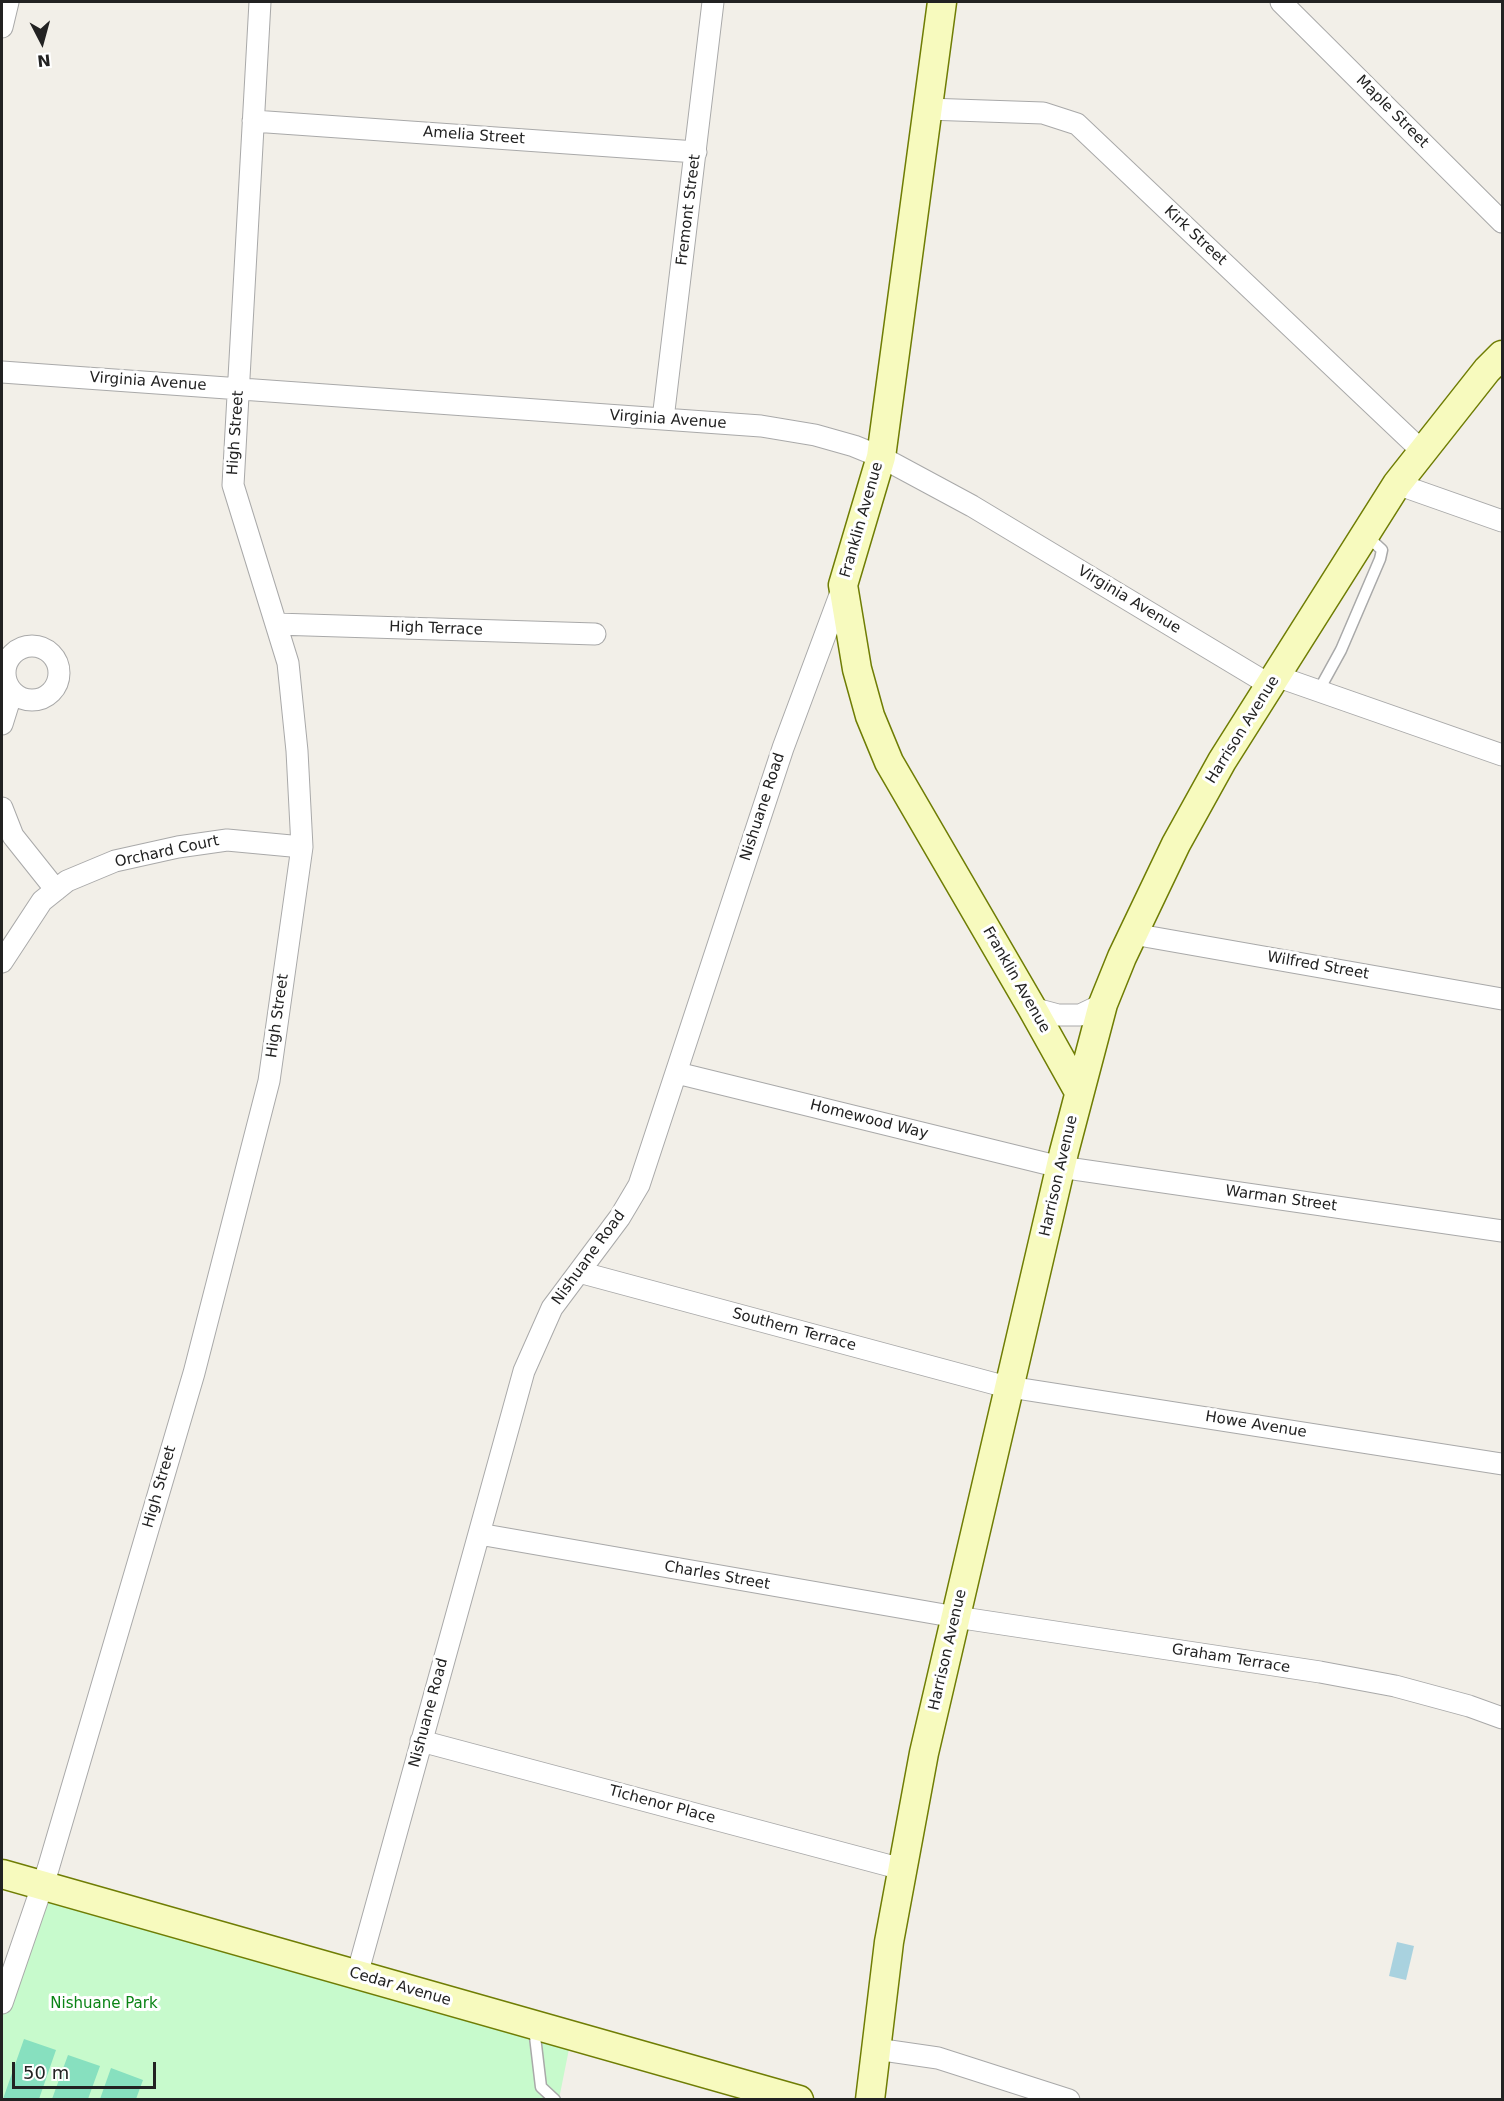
<!DOCTYPE html>
<style>
body{margin:0}
#map{position:relative;width:1504px;height:2101px;overflow:hidden;background:#f2efe8;font-family:"DejaVu Sans",sans-serif}
canvas{display:block}
.frame{position:absolute;inset:0;border:3px solid #222;pointer-events:none}
.north{position:absolute;left:12px;top:12px;width:60px;height:60px;-webkit-text-stroke:4px #fff;paint-order:stroke;rotate:174deg;font-size:16px;font-weight:700;line-height:24px;text-align:center;color:#222}
.north::after{content:'';display:block;margin:auto;width:21px;height:27px;background:#222;clip-path:polygon(50% 0,100% 100%,50% 72%,0 100%)}
.scale{position:absolute;left:12px;top:2062px;width:144px;height:27px;box-sizing:border-box;border:3px solid #222;border-top:0;padding-left:8px;font-size:18px;line-height:21px;white-space:nowrap;color:#222;-webkit-text-stroke:4px #fff;paint-order:stroke}
</style>
<div id="map">
<canvas width="1504" height="2101"></canvas>
<div class="frame"></div>
<div class="north">N</div>
<div class="scale">50 m</div>
</div>
<script>
const ctx = document.querySelector('canvas').getContext('2d');
ctx.lineJoin = 'round';
function paint(path, color) { ctx.fillStyle = color; ctx.fill(path, 'evenodd'); }
function stroke(path, color, width, dash) { ctx.strokeStyle = color; ctx.lineWidth = width; ctx.lineCap = dash ? 'butt' : 'round'; ctx.setLineDash(dash || []); ctx.stroke(path); }
function drawText(font, color, halo, rows, align = 'center') {
  ctx.font = font + ' "DejaVu Sans",sans-serif'; ctx.lineWidth = 6; ctx.setLineDash([]); ctx.textBaseline = 'middle'; ctx.strokeStyle = halo; ctx.fillStyle = color; for (const [text, x, y, turn = 0] of rows) {
    ctx.save(); ctx.translate(x, y); ctx.rotate((+turn || 0) * Math.PI / 180); ctx.textAlign = isNaN(turn) ? turn : align; if (halo) ctx.strokeText(text, 0, 0); ctx.fillText(text, 0, 0); ctx.restore();
  }
}
paint(new Path2D(`
 M42 1886 570 2044 559 2099 2 2100V1998Z`), '#c7facc');
paint(new Path2D(`
 M24 2039 56 2050 39 2099H3Z
 M68 2055 100 2066 88 2099H52Z
 M111 2068 143 2080 136 2099H100Z`), '#87e0bf');
paint(new Path2D(`
 M1397 1942 1414 1946 1406 1980 1389 1976Z`), '#a9d2df');
const lane = new Path2D(`
 M1319 690 1341 650 1380 559 1382 550 1367 536
 M534 2028 541 2087 555 2100`);
const street = new Path2D(`
 M1281 2 1502 222
 M2 27 8 2
 M927 109 1043 113 1077 124 1422 451
 M253 121 696 152
 M2 372 761 426 815 435 854 446 881 457 972 506 1270 685
 M663 419 713 2
 M1397 484 1502 521
 M276 624 595 634
 M5 673a27 27 0 1 1 54 0a27 27 0 1 1-54 0Z
 M1276 676 1502 755
 M2 724 12 692
 M2 808 13 836 56 890
 M1133 934 1502 999
 M2 962 42 901 67 881 115 861 178 847 227 840 302 847
 M1032 1008 1058 1015H1080L1103 1004
 M677 1073 1060 1167 1502 1231
 M579 1272 1003 1386 1502 1464
 M479 1534 956 1617 1320 1672 1395 1686 1469 1706 1502 1718
 M421 1741 902 1869
 M357 1975 524 1371 552 1308 620 1217 639 1185 783 748 843 587
 M2 2003 48 1869 194 1373 269 1081 302 847 297 751 288 663 233 485 260 2
 M876 2049 938 2058 1069 2100`);
const secondary = new Path2D(`
 M942 2 881 457 843 585 857 669 870 716 889 762 1032 1008 1079 1092
 M2 1874 799 2100
 M870 2100 889 1942 924 1753 1064 1152 1103 1004 1122 957 1176 844 1222 761 1397 484 1487 370 1502 355`);
stroke(lane, '#a9a9a9', 13);
stroke(street, '#a9a9a9', 23);
stroke(secondary, '#6f7d04', 31);
stroke(lane, '#fff', 10);
stroke(street, '#fff', 21);
stroke(secondary, '#f7fabe', 28);
drawText('15px', '#222', '#fff', [
 ["Maple Street",1392,112,45],
 ["Amelia Street",474,136,4],
 ["Fremont Street",689,210,-83],
 ["Kirk Street",1195,236,43],
 ["Virginia Avenue",148,382,4],
 ["Virginia Avenue",668,420,4],
 ["High Street",236,433,-86],
 ["Franklin Avenue",862,520,-74],
 ["Virginia Avenue",1129,600,31],
 ["High Terrace",436,629,2],
 ["Harrison Avenue",1243,730,-58],
 ["Nishuane Road",763,807,-72],
 ["Orchard Court",167,852,-12],
 ["Wilfred Street",1318,966,10],
 ["Franklin Avenue",1016,980,60],
 ["High Street",278,1016,-82],
 ["Homewood Way",869,1120,14],
 ["Harrison Avenue",1059,1176,-77],
 ["Warman Street",1281,1199,8],
 ["Nishuane Road",589,1258,-54],
 ["Southern Terrace",794,1330,15],
 ["Howe Avenue",1256,1425,9],
 ["High Street",160,1487,-74],
 ["Charles Street",717,1576,10],
 ["Harrison Avenue",948,1650,-77],
 ["Graham Terrace",1231,1659,9],
 ["Nishuane Road",429,1713,-75],
 ["Tichenor Place",662,1805,15],
 ["Cedar Avenue",400,1987,16]
]);
drawText('15px', '#0b8416', '#fff', [
 ["Nishuane Park",104,2004]
]);
</script>
